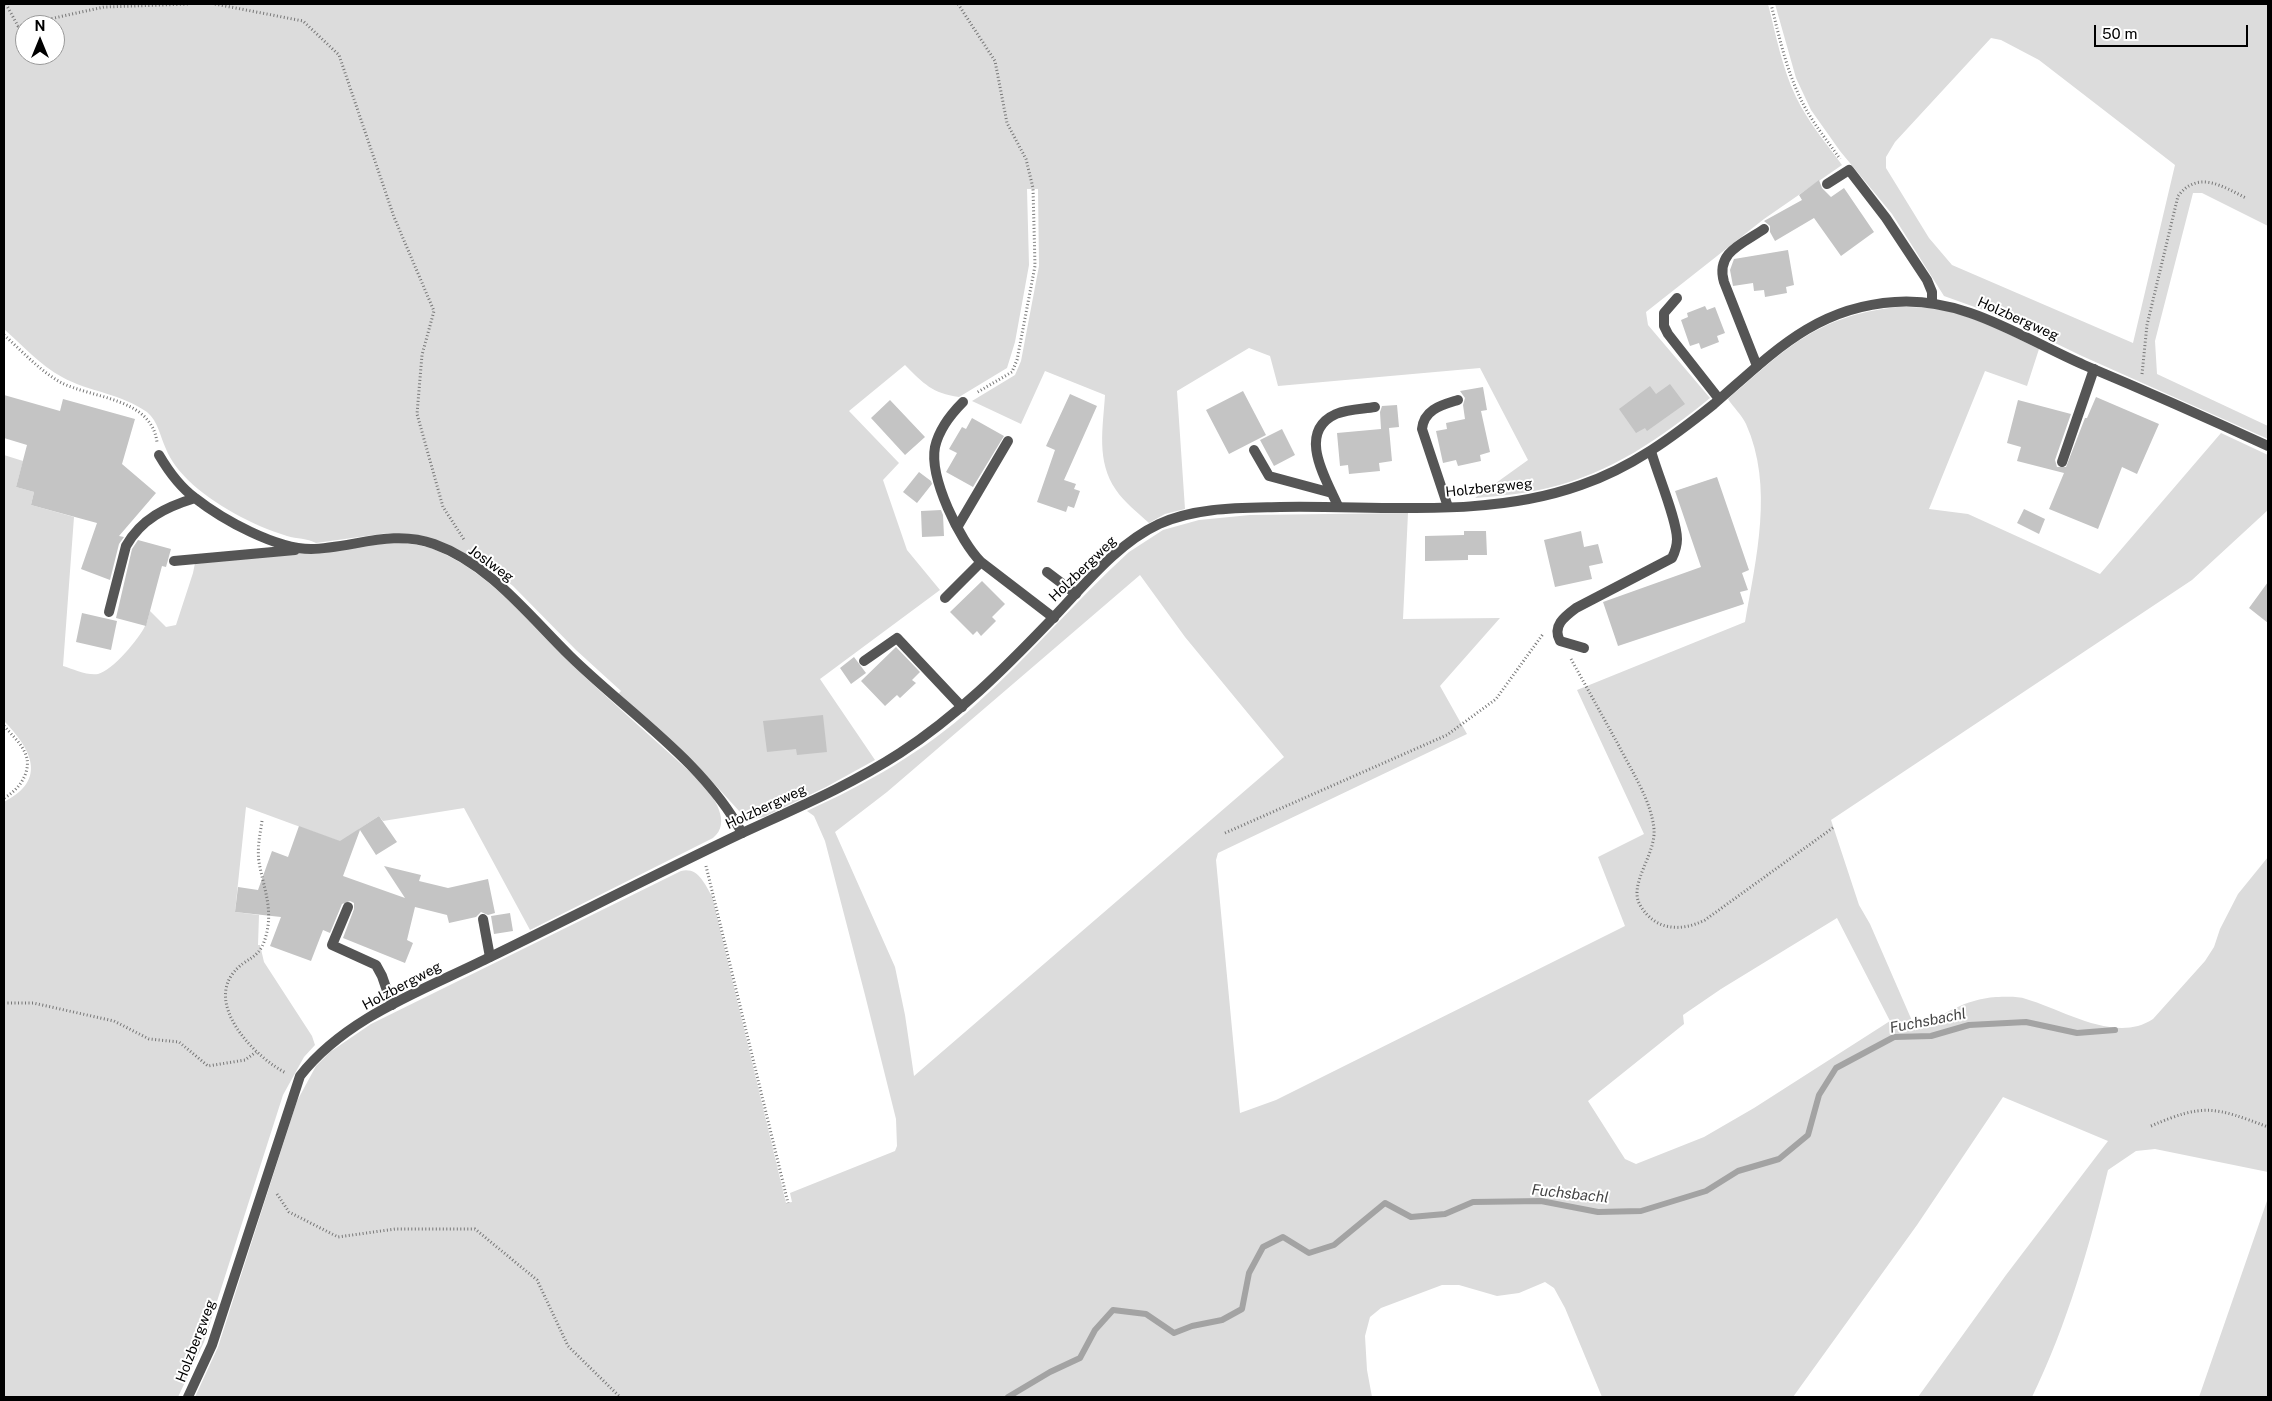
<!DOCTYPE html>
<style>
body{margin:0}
#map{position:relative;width:2272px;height:1401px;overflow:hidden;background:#fff;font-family:"Public Sans",sans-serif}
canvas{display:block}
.frame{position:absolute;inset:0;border:5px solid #000;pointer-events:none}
.north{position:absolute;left:15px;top:15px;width:50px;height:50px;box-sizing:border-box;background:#fff;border:1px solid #999;border-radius:50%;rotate:0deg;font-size:14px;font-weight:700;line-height:20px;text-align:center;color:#000}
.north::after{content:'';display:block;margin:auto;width:18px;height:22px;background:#000;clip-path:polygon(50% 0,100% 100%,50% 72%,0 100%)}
.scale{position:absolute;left:2094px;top:25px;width:154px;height:22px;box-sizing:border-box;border:2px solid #000;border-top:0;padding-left:6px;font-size:15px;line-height:18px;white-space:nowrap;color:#000;-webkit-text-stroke:4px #fff;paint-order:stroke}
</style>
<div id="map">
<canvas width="2272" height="1401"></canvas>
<div class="frame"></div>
<div class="north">N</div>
<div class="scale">50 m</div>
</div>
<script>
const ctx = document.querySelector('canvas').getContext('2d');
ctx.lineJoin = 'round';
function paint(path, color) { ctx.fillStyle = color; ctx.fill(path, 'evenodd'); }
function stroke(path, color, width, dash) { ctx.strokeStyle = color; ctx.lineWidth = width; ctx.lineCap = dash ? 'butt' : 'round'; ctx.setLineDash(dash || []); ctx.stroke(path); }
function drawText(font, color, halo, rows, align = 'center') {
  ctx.font = font + ' "Public Sans",sans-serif'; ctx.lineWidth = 4; ctx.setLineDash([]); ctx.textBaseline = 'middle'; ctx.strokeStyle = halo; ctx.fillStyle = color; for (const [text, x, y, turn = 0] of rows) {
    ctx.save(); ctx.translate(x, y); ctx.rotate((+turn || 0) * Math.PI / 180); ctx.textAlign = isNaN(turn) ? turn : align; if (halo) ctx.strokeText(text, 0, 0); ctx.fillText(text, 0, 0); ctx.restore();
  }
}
paint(new Path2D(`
 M4 4H1768C1776 35 1782 68 1796 97 1808 122 1826 143 1842 165L1764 219 1646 312 1648 325 1710 398C1661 438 1611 473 1548 488 1524 494 1499 496 1475 498L1528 460 1480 368 1278 386 1270 356 1249 348 1177 391 1185 509 1165 514 1149 523C1138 513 1124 502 1116 490 1096 461 1103 428 1105 395L1045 371 1021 424 972 401 1015 375 1021 361 1039 266 1038 189H1027L1029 265 1015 342 1007 368 959 397C932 393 924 384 905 365L849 411 899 463 883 480 907 550 940 590 820 679 875 760 826 787 764 817 754 819 740 812 708 777 618 694 621 691 576 650 513 586 475 557 469 558 404 534 388 533 316 543C307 538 297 539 287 536 252 525 214 505 188 480 179 471 171 461 166 449 160 436 158 421 147 412 120 393 89 392 62 377 40 365 22 345 4 329ZM25 25H55V55H25Z
 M1775 4H2268V226L2202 193H2193L2155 341 2157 374 2268 426V439L2082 356 1997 315 1944 296 1892 214 1840 151 1811 110 1796 78ZM1991 38 2001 40 2039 60 2175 165 2133 343 1952 265 1929 238 1886 168V157L1895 142Z
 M1897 307C1912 307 1928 307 1943 310 1977 317 2008 334 2039 349L2027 386 1985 371 1929 509 1968 514 2100 574 2221 433 2268 455V510L2192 580 1831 820 1859 905 1870 924 1916 1030C1942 1015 1965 999 1996 997 2005 997 2018 996 2026 999 2064 1010 2116 1044 2153 1019L2205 961 2214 947 2220 929 2238 894 2268 857V1172L2155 1149 2136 1151 2108 1170C2089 1248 2067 1325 2032 1397H1918L2006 1275 2108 1141 2003 1097 1917 1225 1793 1397H1602L1565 1308 1554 1288 1545 1282 1519 1293 1497 1296 1459 1285H1442L1381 1308 1370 1317 1365 1336 1367 1370 1372 1397H195L218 1347 297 1101 316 1066 330 1052 371 1024 681 871C698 867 704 883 712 896L786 1203 792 1202 790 1193 895 1151 897 1146 896 1119 865 995 825 841 814 816 807 811C866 784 925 751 973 707 1028 658 1075 601 1129 552L1163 530 1199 520 1250 515 1408 513 1403 619 1500 618 1440 686 1467 734 1218 853 1216 860 1240 1113 1276 1100 1625 926 1598 857 1644 834 1577 690 1745 622C1756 559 1774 486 1746 424 1742 415 1733 407 1728 399 1786 349 1816 316 1897 307ZM1140 575 1185 637 1284 757 914 1076 905 1015 895 967 835 832 887 792ZM1837 918 1890 1021 1754 1108 1704 1137 1636 1164 1625 1159 1588 1101 1684 1024 1683 1015 1721 989Z
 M4 455 23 461 16 487 34 492 31 505 74 517 63 666C73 669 88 676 98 674 112 671 139 639 145 626 148 622 148 616 150 611L166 627 176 625 193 573 195 563 388 542C403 543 419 544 433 549 489 571 526 620 567 660 611 702 658 742 702 783 714 797 732 823 713 838L530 930 464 808 383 821 379 816 359 829 344 843 246 807 235 912 259 915 258 945H260L264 962 312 1036 315 1045 304 1057 283 1095 204 1342 178 1397H4V802C49 779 30 748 4 721Z
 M2268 1198V1397H2199Z`), '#dcdcdc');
stroke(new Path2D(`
 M1008 1397 1050 1372 1080 1358 1095 1330 1113 1310 1146 1314 1174 1333 1192 1326 1222 1320 1242 1309 1249 1273 1263 1247 1283 1237 1309 1253 1334 1245 1385 1203 1411 1217 1445 1214 1473 1202 1541 1201 1598 1212 1641 1211 1706 1191 1738 1171 1779 1159 1808 1135 1819 1095 1836 1068 1894 1037 1931 1036 1969 1025 2026 1022 2077 1033 2115 1030`), '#a3a3a3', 6);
paint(new Path2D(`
 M1819 180 1822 188 1831 197 1844 188 1874 232 1841 256 1814 218 1775 241 1770 232V226L1764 221 1802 200 1799 195Z
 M1788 250 1794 285 1786 287 1787 293 1765 297 1764 290 1754 291 1753 283 1733 286 1730 270 1734 259Z
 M1705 306 1707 310 1715 307 1725 333 1717 336 1719 342 1701 349 1699 343 1690 346 1681 320 1688 317 1687 313Z
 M1670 384 1685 404 1647 431 1645 428 1636 433 1619 409 1650 386 1656 394Z
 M1483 387 1487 410 1481 411 1490 452 1480 455 1481 461 1458 466 1456 460 1443 463 1436 431 1447 429 1446 423 1465 419 1463 405 1465 398 1460 391Z
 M1243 391 1266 435 1229 454 1206 410Z
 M1070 394 1097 406 1064 480 1076 484 1074 489 1080 491 1074 508 1068 506 1066 512 1037 502 1055 450 1046 446Z
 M4 395 60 411 63 399 135 419 122 464 156 493 119 536 124 537 119 544 110 580 81 569 97 523 31 505 34 492 16 487 27 445 4 438Z
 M2096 397 2159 424 2137 474 2122 467 2098 529 2049 509 2064 473 2017 461 2021 447 2007 443 2018 400 2071 414 2055 460 2057 467H2066L2085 418H2087Z
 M890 400 925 437 905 455 871 418Z
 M1397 405 1399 427 1389 428 1392 461 1379 463 1380 471 1349 474 1348 465 1340 466 1337 433 1381 429 1380 412 1382 406Z
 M972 418 1004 436 973 487 946 472 957 453 949 449 962 427 966 429Z
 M1282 429 1295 455 1274 466 1260 440Z
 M919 472 931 481 932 484 917 503 903 492Z
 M1717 477 1749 570 1742 573 1748 590 1740 592 1744 604 1618 646 1603 602 1701 567 1675 491Z
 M2024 509 2045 519 2039 534 2017 523Z
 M941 510 943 515 944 536 922 537 921 511Z
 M1464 531H1486L1487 555H1468V560L1425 561V536L1464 535Z
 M1581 531 1584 547 1598 544 1603 563 1589 566 1592 579 1555 587 1544 540Z
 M138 540 171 549 166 567 162 566 146 626 116 618 132 549Z
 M982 581 1005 604 992 617 996 621 981 636 977 631 973 635 950 612Z
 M2268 582V623L2249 608Z
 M82 613 117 621 111 650 76 642Z
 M896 647 920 672 912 680 916 683 900 698 897 695 885 706 861 681Z
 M854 657 866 673 851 684 840 668Z
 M823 715 827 752 797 755 796 749 767 752 763 721Z
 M379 816 397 842 376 855 360 830 343 876 405 898 384 866 421 875 419 881 448 888 488 879 495 913 488 915 481 912 476 917 449 923 447 915 415 907 407 940 413 943 405 963 343 938 354 909V903L350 901 342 904 330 933 323 930 311 961 270 946 281 917 235 912 238 887 258 890 272 851 288 857 299 826 340 841Z
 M510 913 513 931 494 934 491 916Z`), '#c4c4c4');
stroke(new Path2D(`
 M6 4 18 26 104 7 190 4
 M215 4 303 21 339 55 394 217 434 311 422 355 417 414 443 507 465 541
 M958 4 995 61 1007 123 1026 159 1033 188 1035 266 1017 360 1012 372 976 393
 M1771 4C1780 40 1788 78 1807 111 1816 127 1829 143 1840 159
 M4 335C22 351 39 370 60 382 92 399 151 397 157 442
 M2142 374 2147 325 2178 196C2198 170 2222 186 2246 198
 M1571 659C1587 688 1603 717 1619 746 1632 772 1651 800 1654 829 1656 855 1628 884 1640 905 1655 931 1681 932 1705 920L1834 827
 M4 726C12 735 22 744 26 755 32 772 18 791 4 798
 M262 821C260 835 257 848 259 862 263 885 271 903 268 926 262 964 247 953 231 976 209 1011 258 1059 286 1073
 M1225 833 1447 735 1496 699 1543 634
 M706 866 788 1203
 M4 1003H33L114 1021 149 1039 179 1042 208 1066 245 1060 256 1052
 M2151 1126C2204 1103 2215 1107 2268 1127
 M277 1194 289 1212 338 1237 395 1229H475L537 1280 568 1346 620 1397`), '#777', 3, [1, 2.5]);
stroke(new Path2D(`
 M1827 184 1849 170 1886 218 1927 280 1932 292V303
 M1677 298 1664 313V326L1668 334 1719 399
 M1757 366 1724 282C1715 252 1744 243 1764 229
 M963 402C950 415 939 429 935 447 929 478 960 541 981 562
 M1254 450 1269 476 1332 493
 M159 455C169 472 180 487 195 498 223 520 276 549 311 549 353 548 392 529 434 544 490 564 529 616 570 656 627 712 704 762 742 833
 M2062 462 2094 369
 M1338 506C1326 479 1296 432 1336 414 1348 409 1363 409 1375 407
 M1448 507 1422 429C1424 409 1442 405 1458 400
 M958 526 1008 441
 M174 561 295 550
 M1047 572 1076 594
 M945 598 981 562 1054 618
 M109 612 126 546C141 519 166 507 195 498
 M1584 648 1560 641C1552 626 1564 617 1576 608L1672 558C1675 552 1677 547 1677 539 1677 520 1657 473 1651 451
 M864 661 897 638 962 707
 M348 907 332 945 376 965 382 976 392 1005
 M483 919 490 957`), '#555', 10);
stroke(new Path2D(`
 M188 1397 212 1345 300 1076C346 1017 424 990 488 958 572 917 656 874 740 834 794 809 849 786 900 753 957 716 1004 669 1051 620 1083 587 1116 544 1159 524 1196 507 1240 508 1280 507 1379 505 1486 519 1581 485 1631 468 1673 437 1714 404 1771 355 1814 307 1895 302 1965 297 2022 338 2084 365 2146 391 2207 418 2268 446`), '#555', 10);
drawText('14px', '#000', '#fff', [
 ["Holzbergweg",2018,319,24],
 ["Holzbergweg",1489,488,-6],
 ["Joslweg",491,564,36],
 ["Holzbergweg",1083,569,-44],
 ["Holzbergweg",766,807,-25],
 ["Holzbergweg",402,986,-28],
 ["Holzbergweg",196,1341,-69]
]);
drawText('italic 15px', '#444', '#fff', [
 ["Fuchsbachl",1928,1021,-11],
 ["Fuchsbachl",1570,1194,6]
]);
</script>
